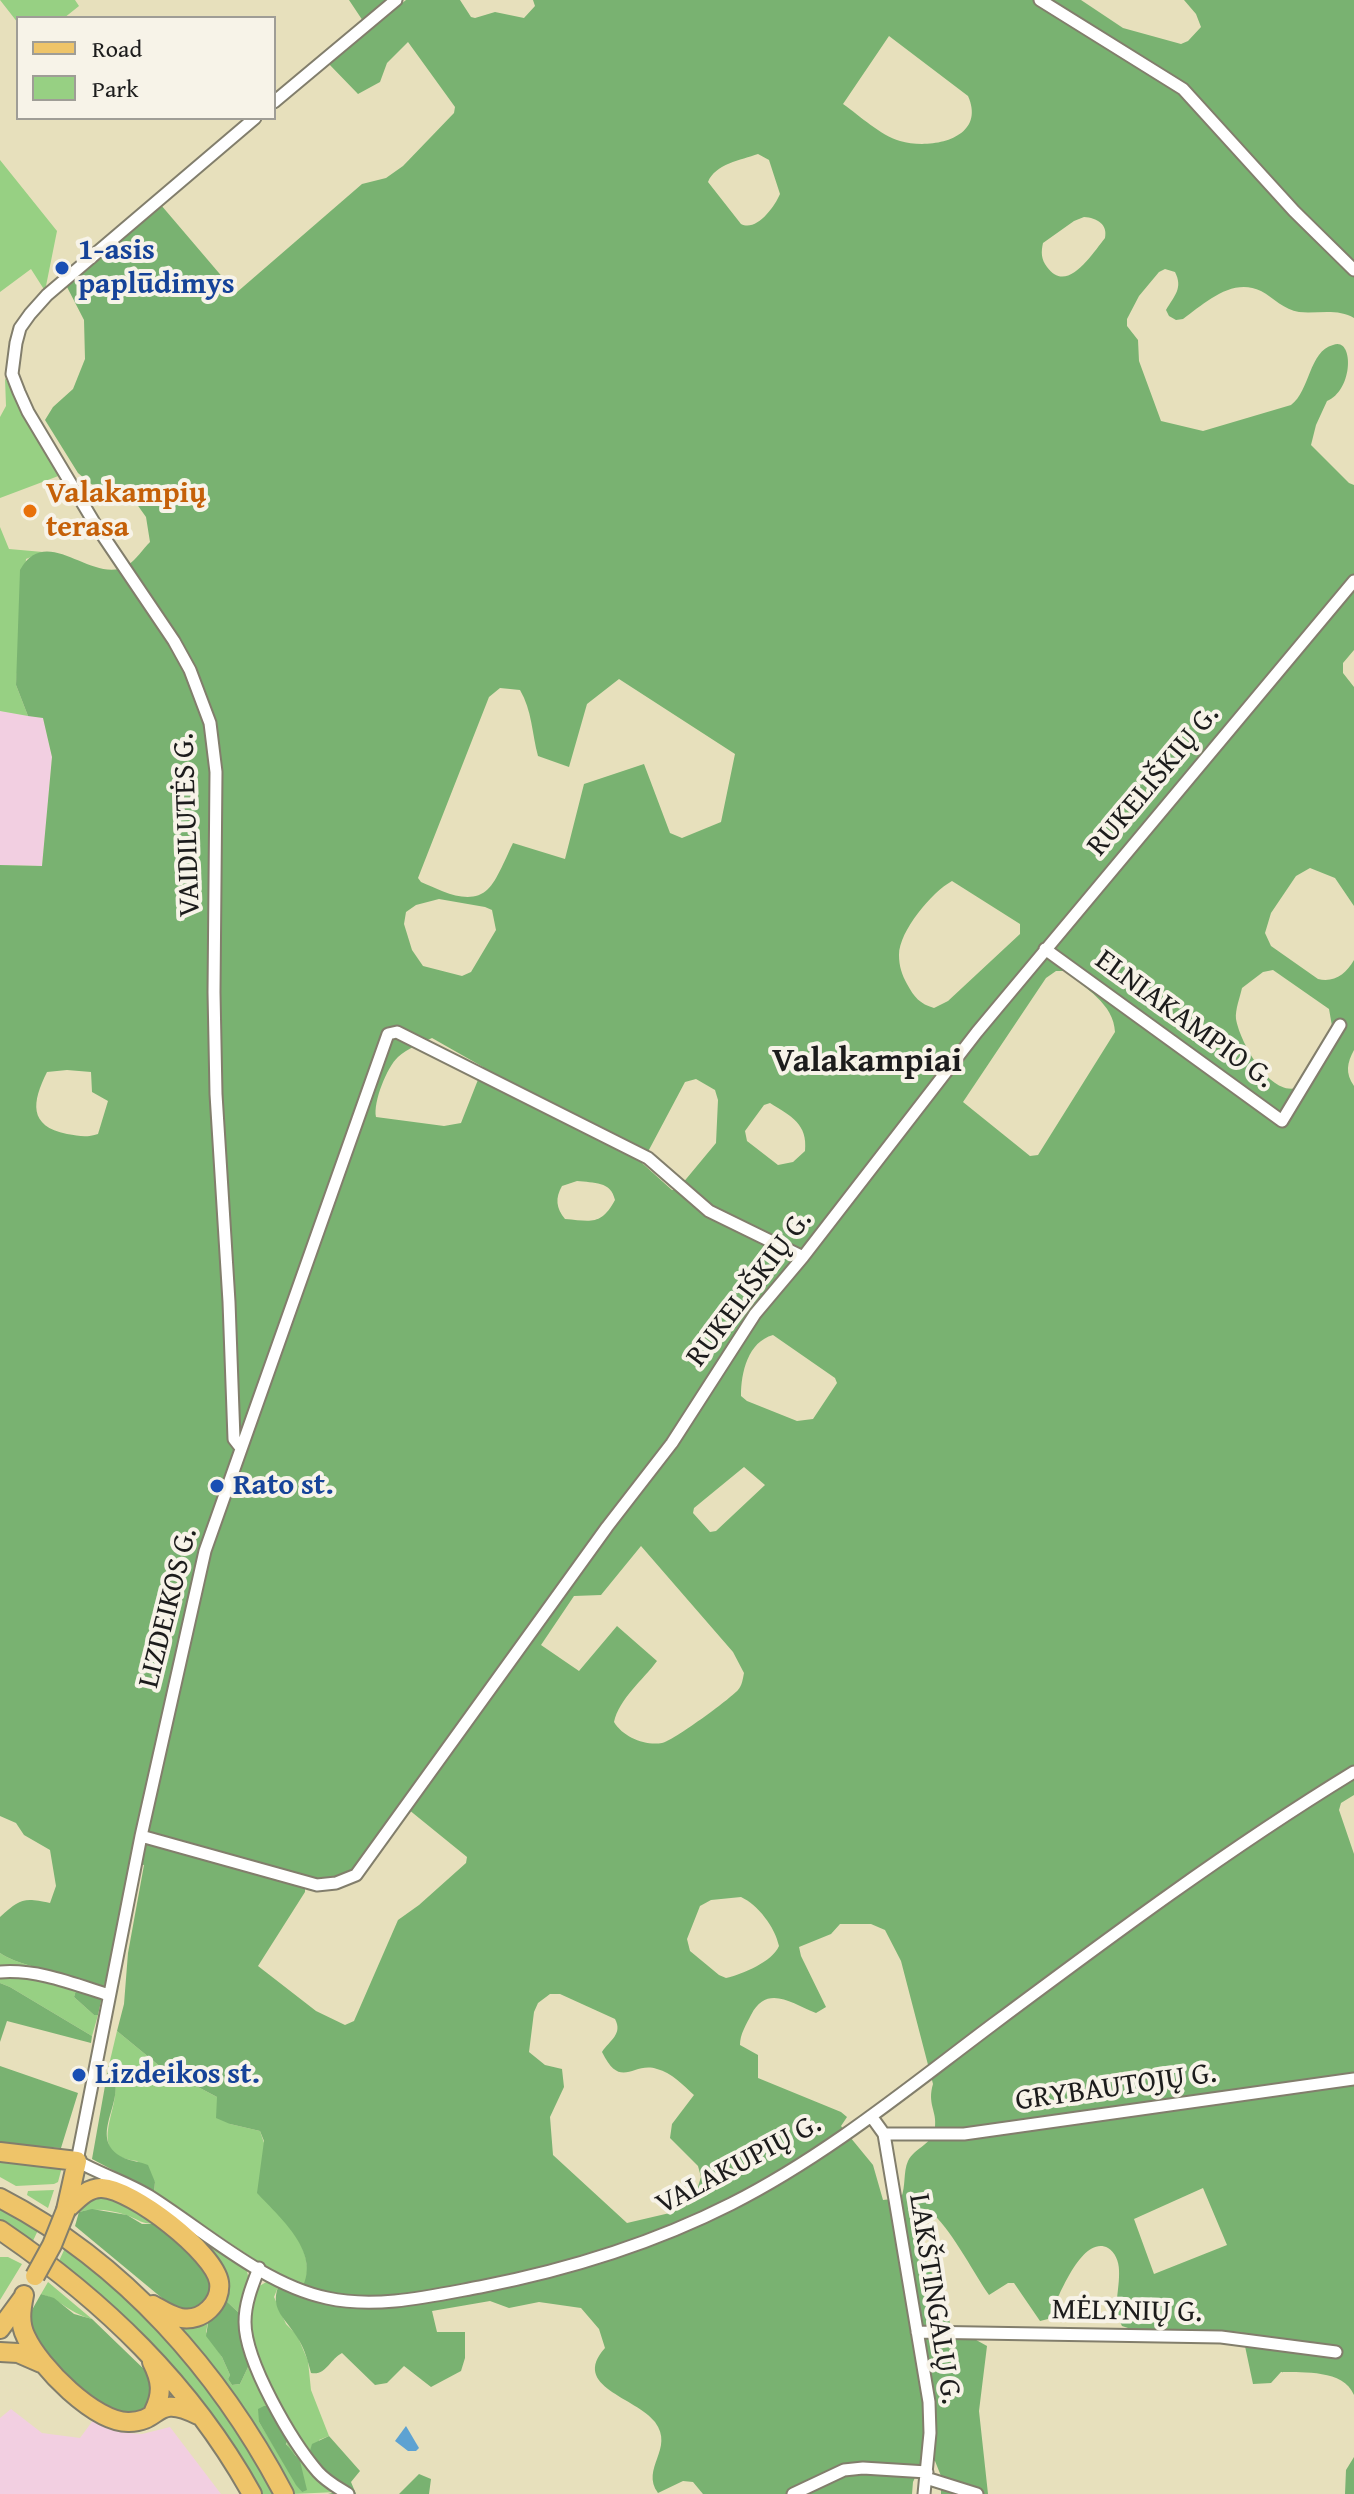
<!DOCTYPE html>
<meta charset="utf-8">
<style>
body{margin:0}
#map{position:relative;width:1354px;height:2494px;overflow:hidden;background:#e7e0bc;font-family:"Gentium Book Plus",serif}
canvas{display:block}
.legend{position:absolute;left:16px;top:16px;width:260px;height:104px;box-sizing:border-box;background:#f7f3e8;border:2px solid #9f9d96;margin:0;padding:10px 14px;list-style:none;font-size:24px;color:#1c1c1c}
.legend li{display:flex;align-items:center;gap:16px;height:40px}
.legend b{width:40px;border:2px solid #9f9d96}
</style>
<div id="map">
<canvas width="1354" height="2494"></canvas>
<ul class="legend">
<li><b style="height:10px;background:#eec469"></b>Road</li>
<li><b style="height:22px;background:#97d083"></b>Park</li>
</ul>
</div>
<script>
const ctx = document.querySelector('canvas').getContext('2d');
ctx.lineJoin = 'round';
function paint(path, color) { ctx.fillStyle = color; ctx.fill(path, 'evenodd'); }
function stroke(path, color, width, dash) { ctx.strokeStyle = color; ctx.lineWidth = width; ctx.lineCap = dash ? 'butt' : 'round'; ctx.setLineDash(dash || []); ctx.stroke(path); }
function drawText(font, color, halo, rows, align = 'center') {
  ctx.font = font + ' "Gentium Book Plus",serif'; ctx.lineWidth = 8; ctx.setLineDash([]); ctx.textBaseline = 'middle'; ctx.strokeStyle = halo; ctx.fillStyle = color; for (const [text, x, y, turn = 0] of rows) {
    ctx.save(); ctx.translate(x, y); ctx.rotate((+turn || 0) * Math.PI / 180); ctx.textAlign = isNaN(turn) ? turn : align; if (halo) ctx.strokeText(text, 0, 0); ctx.fillText(text, 0, 0); ctx.restore();
  }
}
paint(new Path2D(`
 M0 711 43 718 52 757 42 866 0 865Z
 M11 2409 42 2433 80 2438 94 2419 116 2431 127 2433 142 2434 170 2427 221 2494H0V2418Z`), '#f2cfe1');
paint(new Path2D(`
 M0 0H75L79 6 64 18H18V23Z
 M0 160 57 231 45 291 31 269 0 292Z
 M5 378 61 475 0 498V417L6 406Z
 M0 527 9 549 43 552 26 559 16 685 28 716 0 711Z
 M0 1953C15 1964 59 1973 79 1980L74 1997 94 2015H98L92 2036 10 1987 0 1983Z
 M117 2031 162 2068 217 2097 230 2124 260 2131 295 2234C306 2251 310 2267 305 2286L269 2269 154 2192 155 2182 137 2161C75 2154 135 2096 108 2069Z
 M0 2159 62 2167 58 2182 54 2184 16 2186 0 2177Z
 M54 2190 48 2208 27 2195 28 2191Z
 M95 2193 129 2205 157 2224C141 2224 140 2220 126 2215 111 2210 94 2208 79 2212L84 2202Z
 M0 2205 39 2228 32 2243 0 2221Z
 M170 2216 246 2267 249 2280 240 2314 222 2297Z
 M66 2246 143 2312 199 2375 278 2494H260L151 2344 88 2286 58 2263Z
 M0 2257H8L22 2264 0 2300Z
 M268 2281 278 2287 274 2297 286 2324 297 2335 308 2361 311 2390 329 2436 319 2440 331 2478 342 2485 337 2492 292 2494 173 2325 209 2317 206 2332 222 2357 230 2375 228 2379 232 2385 240 2384 249 2365 257 2361 248 2318 256 2288ZM259 2422H277L280 2425 289 2450 296 2455 302 2492Z
 M48 2282 92 2319C71 2314 61 2300 41 2294Z`), '#97d083');
paint(new Path2D(`
 M349 0H388L363 21Z
 M406 0H460L471 17 475 18 495 12 524 18 535 6 533 0H1081L1123 28 1181 44 1188 41 1201 27 1196 14 1184 0H1354V318C1338 308 1317 314 1299 312 1284 310 1274 298 1261 291 1232 277 1205 303 1183 319L1176 320 1169 316 1166 310C1175 295 1183 288 1175 272L1165 269 1159 272 1139 296 1127 319V326L1138 340 1139 361 1161 421 1203 431 1291 405C1310 391 1309 351 1333 345 1354 336 1354 390 1327 401L1316 425 1311 445 1349 483 1354 485V650L1343 663V673L1354 687V906L1335 878 1310 868 1296 876 1271 913 1265 933 1271 946 1318 979C1334 983 1346 974 1354 960V1050C1347 1063 1345 1073 1354 1086V1795L1341 1803 1339 1810 1354 1854V2395C1343 2369 1304 2373 1281 2372L1271 2383 1253 2384 1242 2332 1131 2329 1122 2326C1112 2306 1120 2291 1119 2270 1119 2262 1115 2252 1108 2248 1081 2234 1058 2300 1048 2319L1040 2321 1014 2283H1008L989 2295C970 2267 952 2230 928 2209L916 2212 927 2263 939 2287 951 2326 987 2346 979 2411 988 2494H941V2476L935 2461 923 2460 913 2482 912 2494H703L693 2482 683 2481 658 2493C640 2468 675 2449 655 2422 636 2397 570 2387 605 2348L599 2329 581 2308 539 2302 509 2308 490 2301 432 2311 437 2332H465V2358L461 2371 431 2387 404 2366 387 2383 375 2385 342 2353C330 2359 326 2376 311 2373 308 2361 304 2347 297 2337 286 2319 270 2310 278 2287L297 2296C327 2257 282 2220 257 2193L264 2141 260 2131 230 2124 216 2118 217 2097 162 2068 117 2031 124 2004 128 1953 144 1865 131 1863 98 2015H94L74 1997 79 1980C59 1973 15 1964 0 1953V1917C20 1899 23 1897 50 1903L56 1886 50 1850 24 1835 16 1823 0 1816V865L42 866 52 757 43 718 28 716 16 685 20 570C47 521 93 587 128 565 136 560 143 549 150 542L146 517 131 496 91 484 78 473 45 420 53 407 73 389 85 359 84 320 67 287 161 205 236 293 362 184 386 178 403 166 454 113 455 107 408 42 387 63 380 82 358 94 328 63ZM889 36 968 96C987 139 931 150 900 141 880 135 860 116 843 104ZM758 154 769 160 780 194C774 208 756 232 741 224L708 182C715 164 741 160 758 154ZM1084 217C1097 218 1108 224 1105 238 1092 254 1067 295 1047 267 1041 259 1041 252 1043 243L1074 221ZM619 679 735 754 721 822 682 838 670 833 644 764 584 784 565 859 513 843C507 855 497 881 488 889 470 907 440 890 421 882L418 878 489 697 500 688 520 690C532 710 532 734 538 756L569 767 587 704ZM952 881 1020 924V934L948 1001 934 1008C920 1004 914 997 907 984 902 975 899 966 899 955 899 931 932 892 952 881ZM439 899 485 907 492 910 496 930 471 972 462 976 423 966 412 950 404 924 406 912 416 905ZM1273 970 1329 1009 1332 1026 1301 1086C1273 1102 1240 1043 1236 1019 1235 1010 1240 997 1242 988L1263 972ZM1056 971H1065C1085 988 1114 1004 1115 1032L1038 1155 1030 1156 963 1102 1046 978ZM432 1038 483 1067 461 1123 444 1126 376 1117C373 1102 387 1067 398 1057 407 1049 421 1043 432 1038ZM67 1070 91 1072 92 1092 108 1101 98 1134C86 1138 79 1136 67 1134 28 1126 32 1102 47 1072ZM696 1079 715 1090 718 1100 716 1143 677 1190H672L642 1163 685 1082ZM770 1103C791 1116 808 1124 805 1151L793 1162 778 1165 747 1141 745 1131 764 1105ZM577 1181C594 1183 611 1181 615 1200 601 1226 591 1221 565 1219 556 1208 555 1198 562 1186ZM773 1335 835 1378 837 1383 813 1419 797 1421 747 1401 741 1396C741 1372 748 1342 773 1335ZM744 1467 765 1485 716 1531 710 1532 693 1513 694 1508ZM641 1546 733 1652 744 1673C743 1678 742 1686 738 1690 730 1699 673 1741 662 1743 645 1746 623 1737 614 1722 619 1699 643 1680 657 1661L617 1626 579 1671 541 1645 574 1596 601 1595ZM403 1805 467 1857 466 1863 419 1905 398 1920 354 2021 345 2025 316 2011 258 1966 305 1892V1876L326 1879 353 1871ZM741 1897C758 1905 775 1927 779 1946 772 1962 743 1974 726 1978L719 1975 690 1951 687 1939 700 1906 711 1900ZM840 1924H871L885 1930 901 1961 933 2084C927 2104 937 2111 935 2127 933 2145 915 2147 908 2161 903 2172 906 2186 901 2198L883 2200 873 2165 841 2126 847 2117 841 2112 758 2078V2055L740 2045C740 2034 746 2025 751 2015 767 1984 791 2003 816 2013L826 2007 801 1956 799 1947 831 1934ZM550 1994H560L615 2019C623 2034 610 2040 602 2052 621 2091 633 2061 657 2069 672 2073 683 2085 694 2095L672 2124 670 2138 698 2166 701 2177 696 2193 674 2212 627 2223 553 2155 550 2117 564 2087 562 2069 545 2065 529 2052 534 2012 538 2003ZM1203 2188 1227 2245 1154 2274 1134 2219Z
 M0 1983 10 1987 92 2036 91 2043 7 2021 0 2042Z
 M0 2066 78 2093 61 2148 0 2145Z
 M108 2069C134 2095 82 2138 124 2158 131 2161 141 2162 148 2165L155 2182 154 2192 92 2159Z
 M92 2209 127 2215 142 2224H157L192 2251 213 2280 210 2297 194 2312 174 2308 75 2226 79 2212Z
 M41 2294 54 2298 74 2314 92 2319 149 2374 152 2379 151 2405 133 2416 103 2408 69 2379 39 2350 28 2317Z
 M222 2297 240 2314 249 2365 240 2384 232 2385 228 2379 230 2375 222 2357 206 2336 209 2317Z
 M264 2406H270L277 2422 289 2436 286 2444 300 2461 307 2490 302 2492 296 2485 259 2422 258 2409Z
 M329 2436 360 2471 351 2482 356 2494H328L337 2492 342 2485 331 2478 309 2454 312 2444Z
 M1354 2457V2494H1345L1346 2470Z
 M419 2474 431 2479 429 2494H399Z`), '#79b271');
paint(new Path2D(`
 M406 2426 419 2448 416 2451H408L395 2441Z`), '#5da2d2');
const minor = new Path2D(`
 M1040 0 1183 89 1294 211 1354 270
 M274 102 396 0
 M1045 949 1282 1121 1340 1025
 M803 1257 709 1211 648 1158 397 1032 388 1034 205 1551 141 1836 77 2161C100 2174 126 2182 149 2196 203 2230 264 2285 327 2298 377 2309 431 2296 480 2287 567 2270 652 2244 731 2204 826 2156 908 2088 992 2025 1110 1937 1228 1849 1354 1772
 M241 1448 234 1439 229 1302 216 1094 214 992 216 772 210 723 190 670 174 641 95 524 28 412 19 392 12 374 16 343 20 328 30 314 47 295 255 118
 M141 1836 317 1885 336 1883 356 1875 607 1527 672 1443 755 1314 803 1257 977 1032 1354 581
 M0 1972C38 1969 74 1984 109 1995
 M871 2116 884 2134 929 2402 930 2433 924 2494
 M884 2134H964L1354 2079
 M259 2268C252 2286 245 2303 245 2322 245 2362 292 2442 318 2472 327 2482 337 2487 348 2494
 M917 2332 1221 2337 1336 2352
 M926 2478 977 2494
 M793 2494 844 2470 863 2468 927 2472`);
const primary = new Path2D(`
 M0 2152 77 2161 66 2210
 M0 2198C124 2262 220 2372 284 2494
 M66 2210C76 2201 87 2187 102 2188 132 2189 214 2252 219 2282 222 2303 202 2322 181 2318 171 2316 162 2310 153 2305
 M0 2230C103 2300 191 2384 252 2494
 M24 2295C21 2310 19 2323 26 2337 39 2366 95 2423 129 2422 162 2422 154 2393 198 2415
 M0 2329 22 2299
 M0 2352 18 2353 41 2363
 M152 2362C161 2380 163 2393 154 2411`);
stroke(minor, '#827e6c', 15);
stroke(primary, '#827e6c', 22);
stroke(minor, '#fff', 11);
stroke(primary, '#eec469', 18);
const primaryBridge = new Path2D(`
 M35 2276 52 2245 66 2210`);
stroke(primaryBridge, '#827e6c', 22, []);
stroke(primaryBridge, '#eec469', 18);
for (const [x, y, r, color] of [
 [62,268,8,"#1a4fb4"],
 [30,511,8,"#e8710a"],
 [217,1486,8,"#1a4fb4"],
 [79,2075,8,"#1a4fb4"]
]) { const dot = new Path2D(); dot.arc(x, y, r, 0, 2 * Math.PI); ctx.fillStyle = color; ctx.fill(dot); stroke(dot, '#f7f3e8', 3); }
drawText('bold 30px', '#164399', '#f7f3e8', [
 ["1-asis",78,251],
 ["paplūdimys",78,285],
 ["Rato st.",233,1486],
 ["Lizdeikos st.",95,2075]
], 'left');
drawText('bold 30px', '#c56008', '#f7f3e8', [
 ["Valakampių",46,494],
 ["terasa",46,528]
], 'left');
drawText('30px', '#1c1c1c', '#f7f3e8', [
 ["RUKELIŠKIŲ G.",1154,781,-50],
 ["VAIDILUTĖS G.",188,825,-92],
 ["ELNIAKAMPIO G.",1184,1020,36],
 ["RUKELIŠKIŲ G.",750,1289,-53],
 ["LIZDEIKOS G.",169,1608,-76],
 ["GRYBAUTOJŲ G.",1116,2088,-8],
 ["VALAKUPIŲ G.",739,2165,-28],
 ["LAKŠTINGALŲ G.",934,2299,81],
 ["MĖLYNIŲ G.",1127,2312,1]
]);
drawText('bold 34px', '#1c1c1c', '#f7f3e8', [
 ["Valakampiai",867,1062]
]);
</script>
